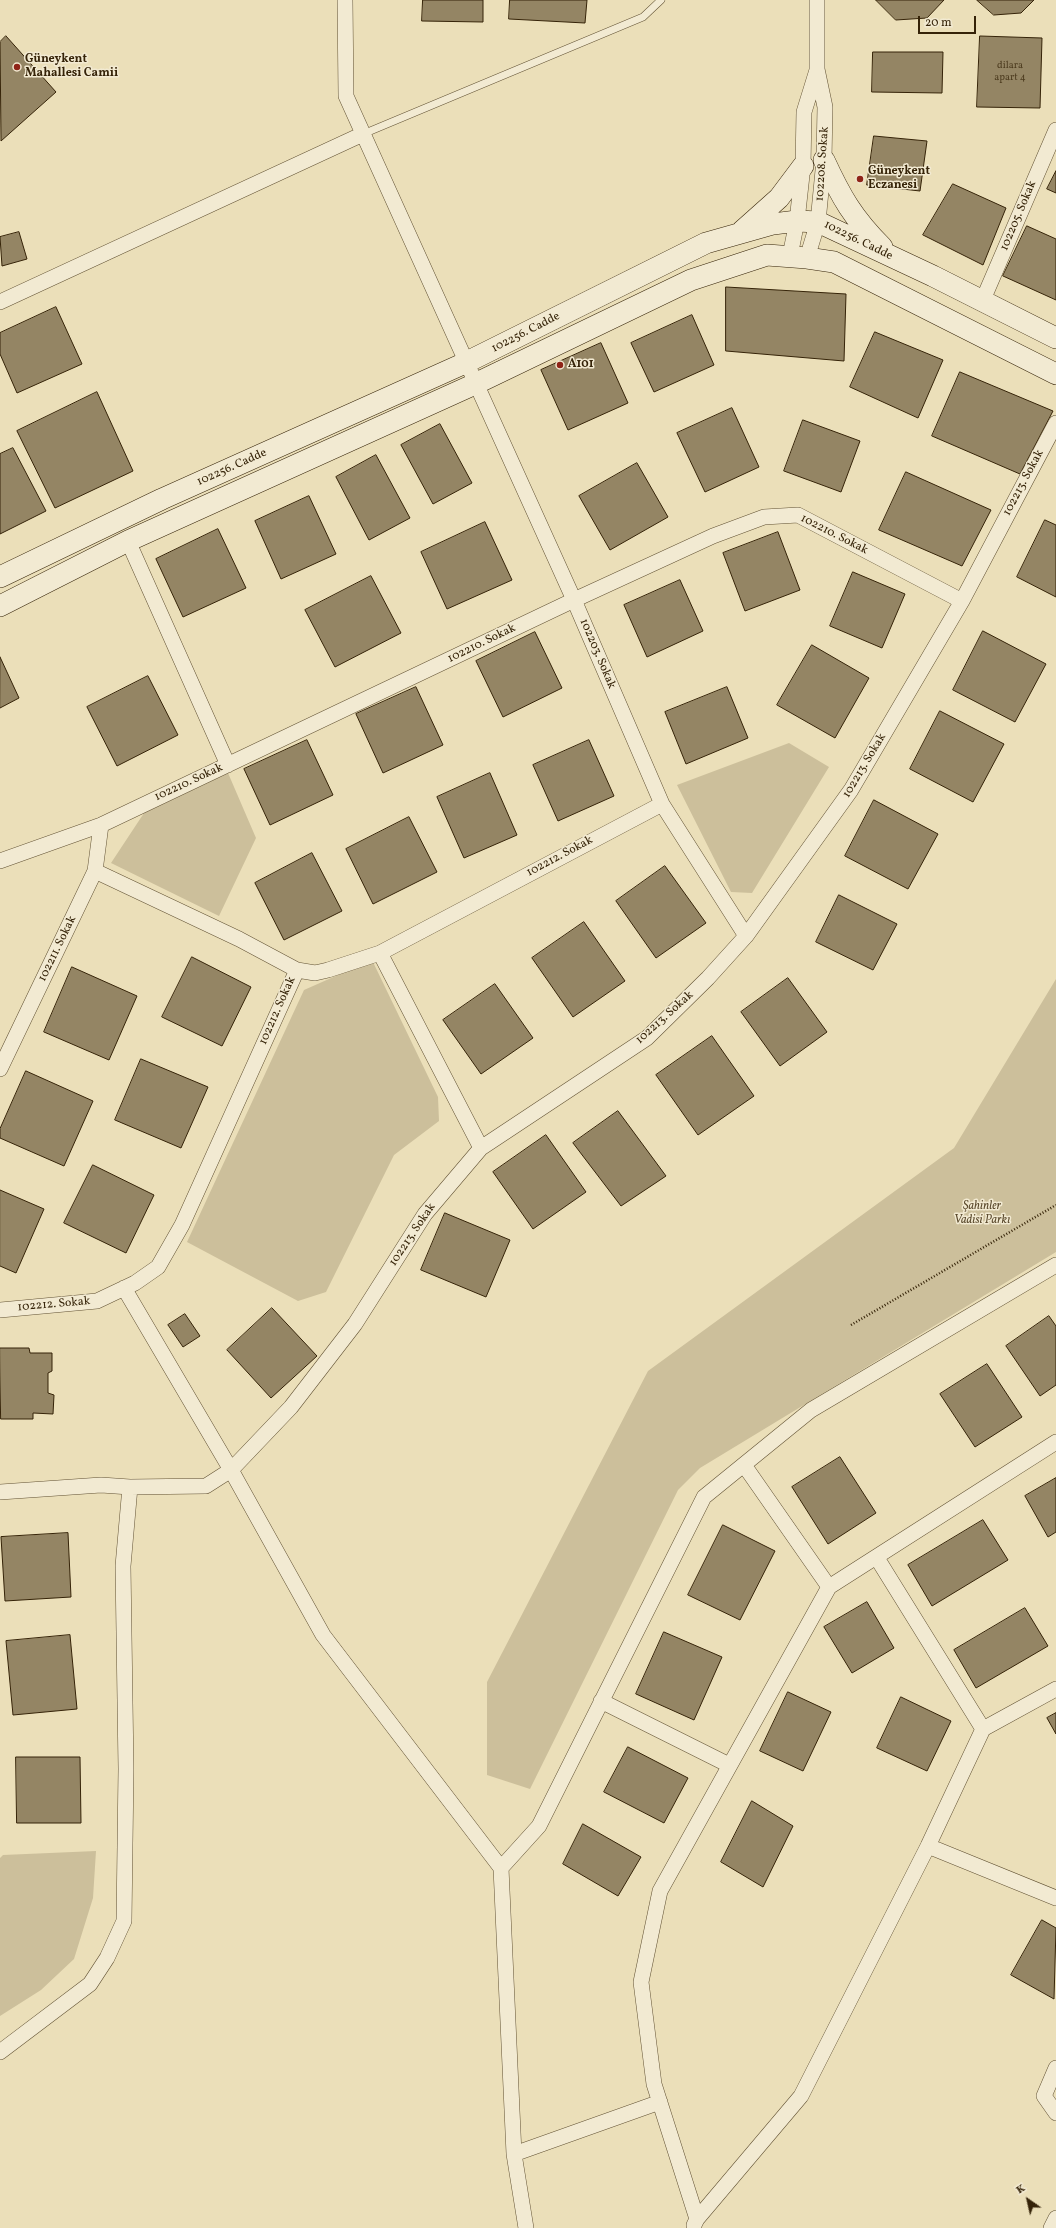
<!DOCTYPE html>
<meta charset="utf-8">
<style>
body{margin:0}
#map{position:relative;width:1056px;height:2228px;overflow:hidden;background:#ebdfb9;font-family:Vollkorn,serif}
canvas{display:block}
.north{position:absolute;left:1008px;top:2180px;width:40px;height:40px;-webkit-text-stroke:3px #f2ead2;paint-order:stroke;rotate:326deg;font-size:11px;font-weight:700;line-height:16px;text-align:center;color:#352308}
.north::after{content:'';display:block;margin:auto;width:14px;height:18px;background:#352308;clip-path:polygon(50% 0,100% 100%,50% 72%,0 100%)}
.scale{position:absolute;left:918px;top:16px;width:58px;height:18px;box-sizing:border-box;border:2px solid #352308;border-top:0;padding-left:5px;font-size:12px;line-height:14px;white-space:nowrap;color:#352308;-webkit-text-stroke:3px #f2ead2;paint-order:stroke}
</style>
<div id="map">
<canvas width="1056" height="2228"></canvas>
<div class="north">K</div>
<div class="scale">20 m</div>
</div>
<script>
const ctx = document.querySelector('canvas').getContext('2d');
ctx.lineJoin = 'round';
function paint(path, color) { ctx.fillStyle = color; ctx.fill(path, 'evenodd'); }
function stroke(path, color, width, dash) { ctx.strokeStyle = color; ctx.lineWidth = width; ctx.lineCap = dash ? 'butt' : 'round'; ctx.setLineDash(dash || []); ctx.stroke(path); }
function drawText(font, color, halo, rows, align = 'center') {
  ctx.font = font + ' Vollkorn,serif'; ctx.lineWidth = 3; ctx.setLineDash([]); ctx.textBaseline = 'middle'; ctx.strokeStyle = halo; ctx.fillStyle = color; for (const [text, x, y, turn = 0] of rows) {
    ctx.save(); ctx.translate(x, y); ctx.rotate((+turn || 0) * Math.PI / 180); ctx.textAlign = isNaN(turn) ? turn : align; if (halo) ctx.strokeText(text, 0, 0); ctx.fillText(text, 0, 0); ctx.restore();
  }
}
paint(new Path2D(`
 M789 743 829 767 752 893 731 892 677 785Z
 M228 773 256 838 219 916 111 863 144 813Z
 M372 960 438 1097 439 1121 394 1155 326 1292 298 1301 187 1242 304 990Z
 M1056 979V1252L700 1468 678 1490 530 1789 487 1775V1682L648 1371 954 1148Z
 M96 1851 93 1898 74 1959 41 1990 0 2016V1858L3 1855Z`), '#ccbf9b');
const building = new Path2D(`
 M423 0H483V22L422 21Z
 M510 0H587L585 23 509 19Z
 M876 0H944L927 18 896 20Z
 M977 0H1034L1021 13 994 15Z
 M6 36 56 92 1 141 0 42Z
 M980 36 1042 38 1040 108 977 107Z
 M873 52H943L942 93 872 92Z
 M874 136 927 141 920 191 867 185Z
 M1056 171V193L1047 189Z
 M953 184 1006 208 983 265 923 235Z
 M1027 226 1056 239V300L1003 276Z
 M19 232 27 259 2 266 0 237Z
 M726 287 846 294 844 361 726 351Z
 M56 307 82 364 17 393 0 354V333Z
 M692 315 714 365 654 392 631 343Z
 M875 332 943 360 918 418 850 387Z
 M601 343 628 403 568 430 541 370Z
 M960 372 1053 411 1020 474 932 436Z
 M97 392 133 471 55 508 17 431Z
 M732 408 759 467 705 492 677 433Z
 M803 420 860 441 841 492 784 471Z
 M440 424 472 483 433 504 401 445Z
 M13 448 46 511 0 534V454Z
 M376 455 410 518 369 540 336 477Z
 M637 463 668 517 610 550 579 496Z
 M906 472 991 510 962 566 879 530Z
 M309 496 336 554 281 579 255 521Z
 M1045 520 1056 525V597L1017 577Z
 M485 522 512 580 447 609 421 552Z
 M218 529 246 588 183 617 156 559Z
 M778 532 800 590 745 611 723 553Z
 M853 572 905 594 882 648 830 626Z
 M371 576 401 633 335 667 305 610Z
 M680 580 703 631 647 657 624 605Z
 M983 631 1046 664 1015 722 953 690Z
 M535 632 562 688 503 717 476 661Z
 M812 645 869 678 835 738 777 705Z
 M0 657 19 698 0 708Z
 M148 676 178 735 117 766 87 707Z
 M416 687 443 745 383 773 356 714Z
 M727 687 748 738 686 764 665 712Z
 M940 711 1004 744 973 802 910 769Z
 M307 740 333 795 270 825 244 769Z
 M589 740 614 796 558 821 533 765Z
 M490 773 517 835 464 858 437 797Z
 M874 800 938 834 908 889 845 856Z
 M409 817 437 872 373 904 346 849Z
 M312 853 342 911 284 940 255 883Z
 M665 866 706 923 656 958 616 901Z
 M839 895 897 924 873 970 816 942Z
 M584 922 625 981 573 1017 532 958Z
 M192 957 251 987 222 1046 162 1017Z
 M72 967 137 996 109 1060 44 1032Z
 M788 978 827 1032 780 1066 741 1012Z
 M495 984 533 1038 481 1074 443 1020Z
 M712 1036 754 1096 698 1135 656 1075Z
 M141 1059 208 1087 181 1148 115 1120Z
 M26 1071 93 1101 64 1166 0 1138V1129Z
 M618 1111 666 1176 621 1206 573 1143Z
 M546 1135 586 1192 533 1229 493 1172Z
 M93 1165 154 1195 126 1253 64 1223Z
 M0 1190 44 1209 16 1273 0 1266Z
 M445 1213 510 1240 486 1297 421 1270Z
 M272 1308 317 1356 271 1398 227 1350Z
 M185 1314 200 1336 183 1347 168 1325Z
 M1049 1316 1056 1326V1385L1040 1396 1006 1346Z
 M0 1348H29L30 1353H52V1371L48 1373V1393L54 1395 53 1414 33 1413V1419H1Z
 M987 1364 1022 1417 975 1447 940 1394Z
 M840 1457 876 1513 828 1544 792 1487Z
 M1056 1478V1532L1048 1537 1025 1496Z
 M983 1520 1008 1560 932 1606 908 1565Z
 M723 1525 775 1551 740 1620 688 1595Z
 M68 1533 71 1597 5 1601 1 1537Z
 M867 1602 894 1648 852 1673 824 1627Z
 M1025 1608 1048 1646 976 1688 954 1650Z
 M664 1632 722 1657 694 1720 636 1694Z
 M70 1635 77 1709 13 1715 6 1641Z
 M788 1692 831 1712 803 1771 760 1751Z
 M901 1697 951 1721 927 1771 877 1748Z
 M1056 1713V1734L1047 1718Z
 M628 1747 688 1778 664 1823 604 1792Z
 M16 1757H80L81 1823H17Z
 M752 1801 793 1826 763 1887 721 1862Z
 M583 1824 641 1857 618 1896 563 1864Z
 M1042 1920 1056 1928 1054 1999 1011 1975Z`);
paint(building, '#948564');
stroke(building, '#352308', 1);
const lane = new Path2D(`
 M363 134 643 17 661 0`);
const street = new Path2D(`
 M345 0 346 96 574 600 662 804 746 936
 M790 256 797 221 803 166 804 112 817 70
 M807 258 818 222 824 160 825 107 817 69V0
 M0 302 363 134
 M982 302 1056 130
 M128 541 228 765
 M0 861 101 825 574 600 713 536 764 517 798 515 962 601
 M95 871 239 939 297 970
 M380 953 481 1148
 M0 1069 95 871 101 825
 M124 1288 231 1470 323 1635 501 1868 514 2154 526 2228
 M0 1310 97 1301 135 1283 158 1267 182 1225 297 970 315 973 328 970 380 953 662 804
 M744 1465 829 1587
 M0 1492 101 1485 130 1487 206 1486 231 1470 291 1407 355 1324 425 1214 481 1148 647 1038 708 978 746 936 851 790 962 601 1056 423
 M877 1558 983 1729
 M601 1701 729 1765
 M928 1846 1056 1898
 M501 1868 539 1826 704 1497 811 1410 1056 1265
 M0 2052 90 1984 107 1958 124 1921 126 1769 123 1566 130 1487
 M1056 2068 1044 2096 1056 2113
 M514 2154 660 2102
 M697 2219 654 2084 641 1982 660 1891 829 1587 1056 1442
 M694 2225 697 2219 801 2096 928 1846 983 1729 1056 1689
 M1051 2228 1056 2218`);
const secondary = new Path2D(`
 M824 160C841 197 853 218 882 247
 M742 231 779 198 803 166
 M0 577 162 499 465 363 706 243 773 224 797 221 818 222 933 276 1056 338
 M0 606 128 541 475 384 691 280 767 255 807 258 834 262 1056 374`);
stroke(lane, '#625234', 8);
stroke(street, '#625234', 16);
stroke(secondary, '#352308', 22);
stroke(new Path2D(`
 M851 1325 1056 1205`), '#352308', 2.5, [1, 2]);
stroke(lane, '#f2ead2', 7);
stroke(street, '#f2ead2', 15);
stroke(secondary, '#f2ead2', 21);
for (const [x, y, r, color] of [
 [17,67,4,"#8f2418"],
 [860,179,4,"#8f2418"],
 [560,365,4,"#8f2418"]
]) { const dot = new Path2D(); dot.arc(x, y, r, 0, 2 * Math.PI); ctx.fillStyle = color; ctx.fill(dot); stroke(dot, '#f2ead2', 1.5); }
drawText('10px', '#4d3c1f', null, [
 ["dilara",1010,66],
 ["apart 4",1010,78]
]);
drawText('bold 12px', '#352308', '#f2ead2', [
 ["Güneykent",25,60],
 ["Mahallesi Camii",25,74],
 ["Güneykent",868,172],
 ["Eczanesi",868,186],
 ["A101",568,365]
], 'left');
drawText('12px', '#352308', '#f2ead2', [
 ["102208. Sokak",823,164,-86],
 ["102205. Sokak",1019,216,-67],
 ["102256. Cadde",858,241,26],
 ["102256. Cadde",526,333,-27],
 ["102256. Cadde",232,468,-24],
 ["102213. Sokak",1024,483,-62],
 ["102210. Sokak",834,535,27],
 ["102210. Sokak",482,644,-26],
 ["102203. Sokak",597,654,67],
 ["102213. Sokak",865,766,-59],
 ["102210. Sokak",189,783,-25],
 ["102212. Sokak",560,857,-28],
 ["102211. Sokak",58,949,-64],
 ["102212. Sokak",278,1011,-66],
 ["102213. Sokak",665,1018,-42],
 ["102213. Sokak",413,1235,-56],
 ["102212. Sokak",54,1305,-5]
]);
drawText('italic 12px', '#5b4a2d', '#f2ead2', [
 ["Şahinler",982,1207],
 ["Vadisi Parkı",982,1221]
]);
</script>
